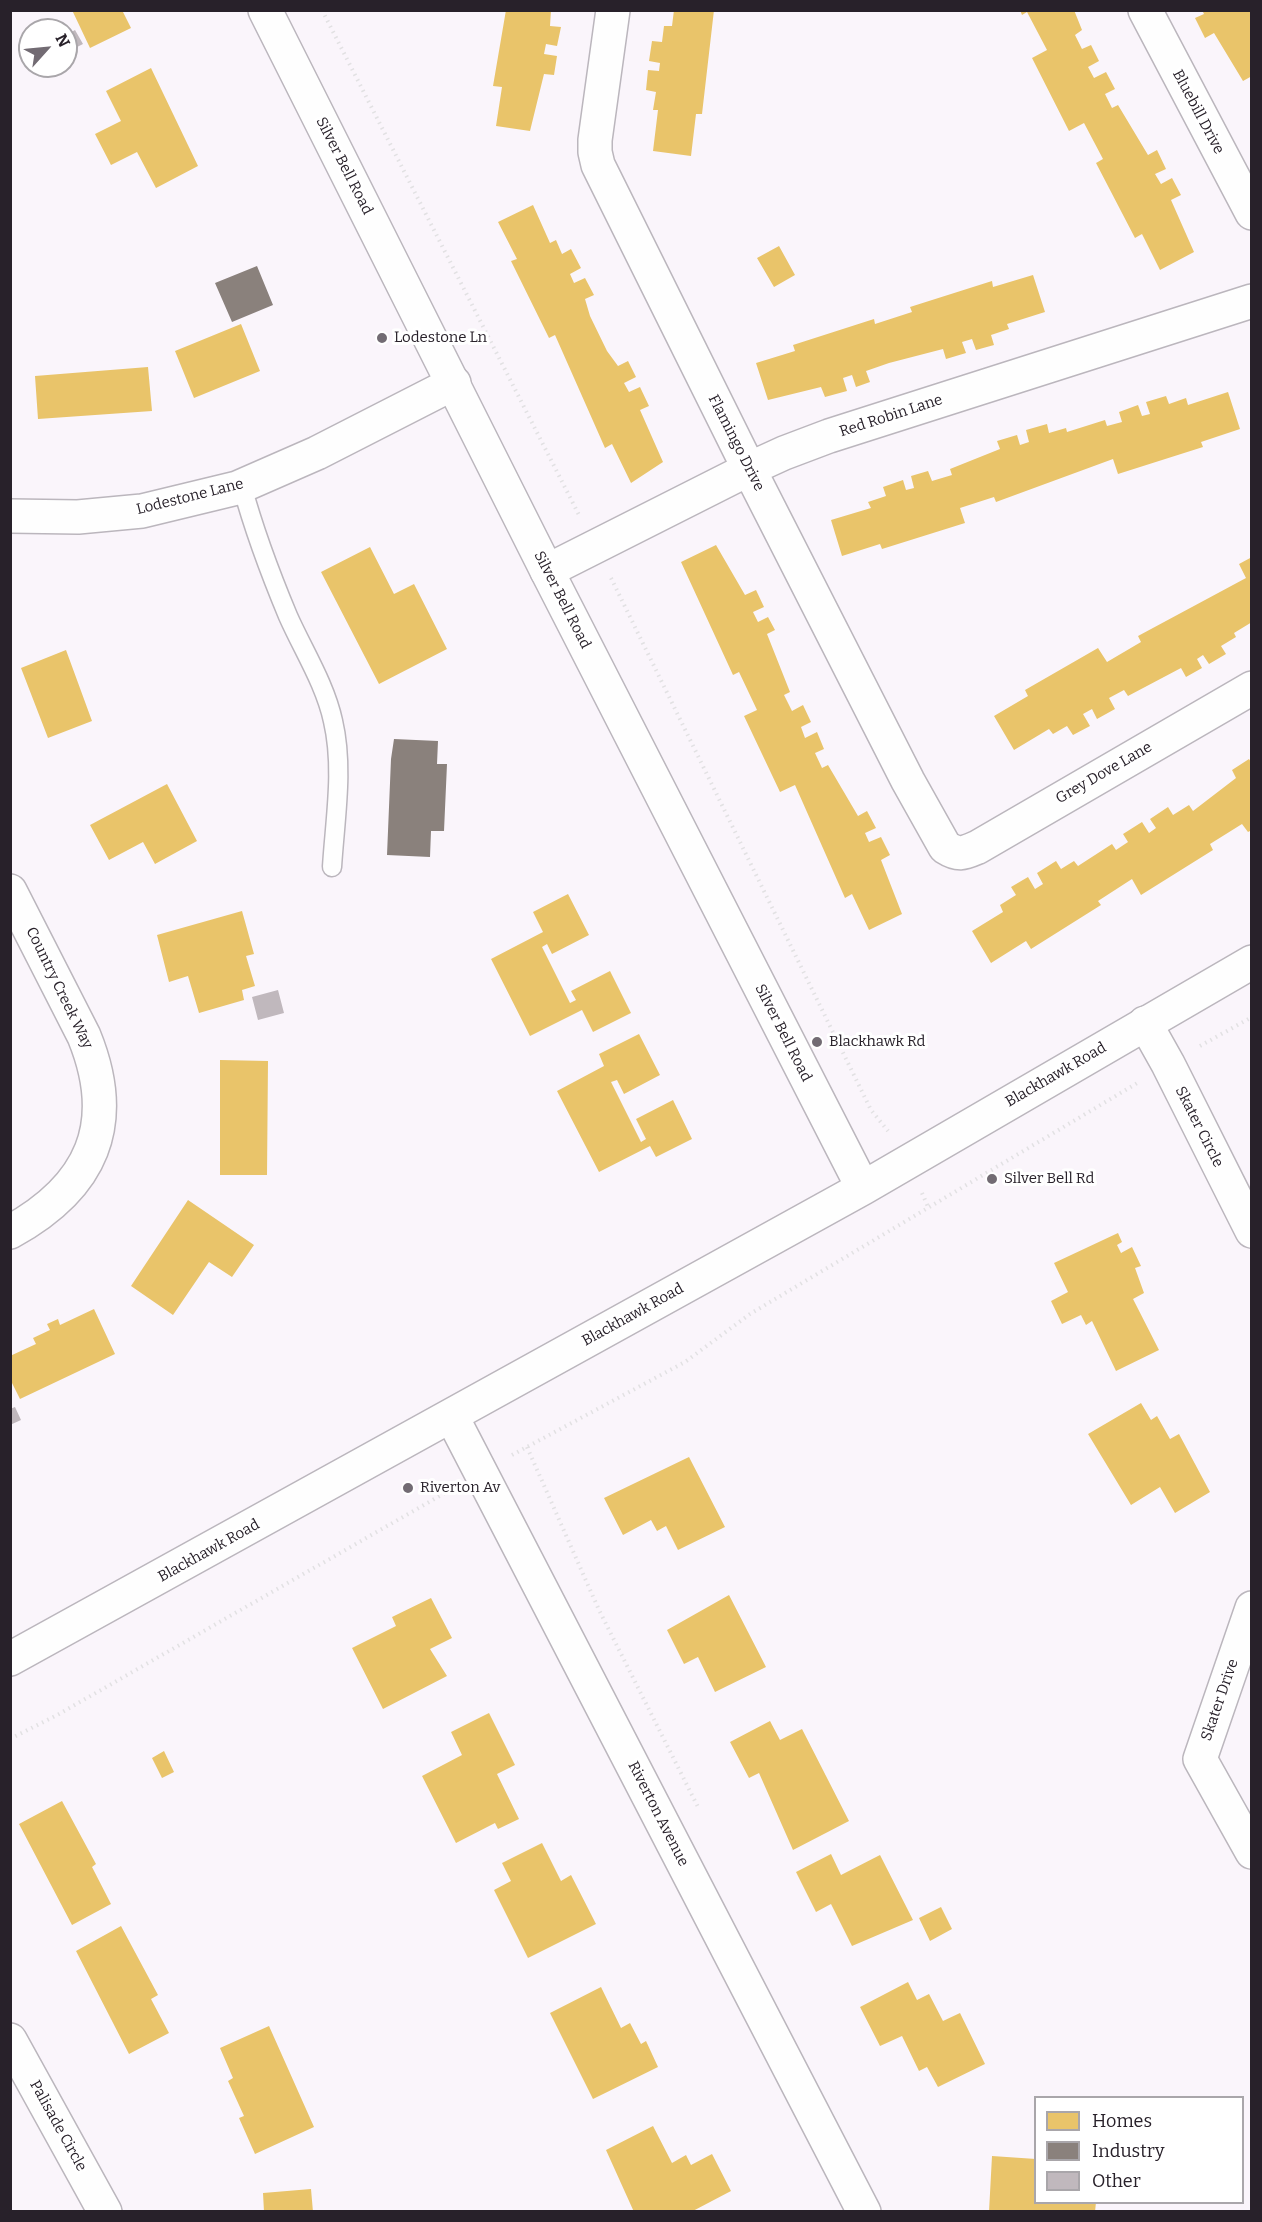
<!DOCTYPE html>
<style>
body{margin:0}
#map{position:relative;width:1262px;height:2222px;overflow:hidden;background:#faf5fb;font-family:Bitter,serif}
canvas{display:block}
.frame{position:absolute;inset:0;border:12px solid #28212a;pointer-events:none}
.legend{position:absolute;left:1034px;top:2096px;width:210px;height:108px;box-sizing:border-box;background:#fff;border:2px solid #a9a6aa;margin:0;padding:8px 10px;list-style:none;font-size:18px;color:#28212a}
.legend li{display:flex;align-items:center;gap:12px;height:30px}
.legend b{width:30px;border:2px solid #a9a6aa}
.north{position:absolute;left:18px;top:18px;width:60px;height:60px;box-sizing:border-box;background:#fff;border:2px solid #a9a6aa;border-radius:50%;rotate:63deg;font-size:16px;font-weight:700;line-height:24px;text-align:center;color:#28212a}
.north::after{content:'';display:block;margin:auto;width:21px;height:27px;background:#726b73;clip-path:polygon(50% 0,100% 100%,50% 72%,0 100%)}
</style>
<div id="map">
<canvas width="1262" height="2222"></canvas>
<div class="frame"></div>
<ul class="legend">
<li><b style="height:16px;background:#e9c46a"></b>Homes</li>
<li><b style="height:16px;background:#8a817c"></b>Industry</li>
<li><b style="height:16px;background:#c0b8bd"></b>Other</li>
</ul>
<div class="north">N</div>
</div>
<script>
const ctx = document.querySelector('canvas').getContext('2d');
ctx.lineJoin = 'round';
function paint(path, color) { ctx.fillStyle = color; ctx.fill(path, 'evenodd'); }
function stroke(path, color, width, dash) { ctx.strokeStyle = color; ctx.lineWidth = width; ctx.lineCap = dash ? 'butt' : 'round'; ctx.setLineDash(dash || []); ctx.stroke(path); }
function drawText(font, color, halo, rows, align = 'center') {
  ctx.font = font + ' Bitter,serif'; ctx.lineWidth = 6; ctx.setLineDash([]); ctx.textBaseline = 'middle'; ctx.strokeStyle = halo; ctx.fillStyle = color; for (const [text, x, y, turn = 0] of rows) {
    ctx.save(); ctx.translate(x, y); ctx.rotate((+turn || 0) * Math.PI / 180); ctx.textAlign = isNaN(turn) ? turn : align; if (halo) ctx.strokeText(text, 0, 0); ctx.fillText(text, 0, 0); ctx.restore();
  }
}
paint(new Path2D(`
 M72 10H122L131 28 90 48Z
 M506 10H551L550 26 561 27 557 46 546 44 544 54 557 56 554 75 544 74 530 131 496 126 502 87 493 86Z
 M674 10H714L702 114H696L691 156 653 151 658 110H653L656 92 646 90 648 70 659 71 660 63 649 61 652 41 662 42 664 26H672Z
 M1020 10H1074L1082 30 1075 35 1082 49 1091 45 1099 61 1088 67 1094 78 1106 72 1115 89 1105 94 1112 108 1118 105 1148 155 1157 150 1166 169 1155 174 1161 184 1172 178 1181 195 1171 200 1194 252 1160 270 1142 234 1135 238 1096 163 1103 159 1084 123 1069 131 1032 58 1047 50 1027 12 1022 15Z
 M1202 10H1252V76L1243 81 1214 33 1205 38 1195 18 1204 14Z
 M151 68 198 166 156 188 137 152 111 165 95 134 121 121 106 91Z
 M533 205 550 243 556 240 562 254 571 249 581 268 570 274 574 283 585 278 594 295 585 299 590 316 607 351 618 366 628 361 636 377 624 383 629 392 640 387 649 406 640 410 663 462 631 483 612 444 605 448 555 335 549 338 511 261 517 259 498 222Z
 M779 246 795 275 774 287 757 258Z
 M1033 275 1045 312 1007 324 1009 329 991 335 994 345 976 350 972 339 962 342 966 353 946 359 943 349 889 363 866 371 870 382 856 387 852 375 843 378 847 391 825 397 821 387 768 400 756 363 795 351 793 345 874 319 875 324 912 312 910 307 992 281 993 287Z
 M241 324 260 371 194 398 175 351Z
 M148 367 152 411 38 419 35 376Z
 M1228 392 1240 429 1201 442 1203 447 1118 474 1113 459 996 502 994 497 960 508 965 523 882 549 880 544 842 556 831 520 871 508 868 502 886 496 883 487 903 480 906 490 914 488 911 476 928 471 932 481 952 475 950 469 1000 449 997 441 1017 435 1020 445 1029 442 1026 430 1047 424 1049 433 1066 428 1067 432 1105 420 1107 426 1122 422 1119 412 1138 405 1142 416 1150 414 1146 402 1166 396 1169 404 1186 398 1188 405Z
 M716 545 745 595 756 590 764 607 753 612 758 622 768 617 775 630 767 634 790 692 784 695 792 711 803 705 811 722 801 727 805 738 817 732 824 749 815 753 822 768 828 765 858 816 867 811 876 828 865 833 869 842 881 837 890 855 881 860 902 914 869 930 852 894 845 898 795 785 780 792 744 716 757 710 739 672 733 675 681 562Z
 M370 547 394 594 414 584 447 649 379 684 321 572Z
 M1252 557V622L1234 633 1236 637 1221 646 1226 654 1209 664 1203 655 1197 659 1202 668 1186 677 1181 668 1128 696 1124 690 1109 698 1115 709 1097 719 1092 709 1083 714 1090 726 1073 735 1067 726 1053 734 1049 729 1014 750 994 716 1028 696 1025 690 1098 648 1107 662 1141 642 1138 636 1246 578 1239 564Z
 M66 650 92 721 48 738 21 668Z
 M1249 759 1252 764V830L1248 832 1242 824 1210 844 1213 850 1141 895 1132 879 1098 901 1101 905 1031 949 1026 941 991 963 972 931 1003 912 1000 905 1016 895 1011 887 1028 877 1035 889 1043 884 1037 873 1056 861 1061 869 1074 861 1078 866 1112 844 1116 850 1128 842 1123 834 1142 822 1149 833 1156 828 1150 819 1168 807 1173 815 1189 805 1193 811 1236 778 1232 770Z
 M167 784 197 841 155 864 143 842 109 860 90 825Z
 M568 894 589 935 552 954 547 944 542 947 570 1003 576 1000 571 991 610 971 631 1013 593 1032 582 1010 530 1036 491 959 543 932 533 912Z
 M242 911 254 954 246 956 255 986 242 990 244 1000 199 1013 188 976 169 982 157 935Z
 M639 1034 660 1075 624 1094 617 1080 611 1082 641 1142 646 1139 636 1119 673 1100 692 1139 656 1157 650 1146 599 1172 557 1091 604 1066 599 1054Z
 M220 1060 268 1061 267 1175H220Z
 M188 1200 254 1245 232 1277 209 1262 173 1315 131 1286Z
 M1118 1233 1122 1242 1117 1245 1121 1253 1132 1247 1141 1266 1135 1268 1144 1293 1133 1299 1159 1350 1116 1371 1092 1321 1086 1325 1081 1315 1062 1324 1051 1301 1068 1292 1054 1263Z
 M94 1309 115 1354 20 1399 10 1379V1356L36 1344 33 1338 50 1330 47 1324 58 1319 60 1325Z
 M1141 1403 1151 1420 1157 1416 1170 1439 1179 1434 1210 1492 1175 1513 1160 1487 1131 1505 1088 1434Z
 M689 1457 725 1527 678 1550 666 1526 657 1531 651 1520 623 1535 604 1498Z
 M729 1595 766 1667 715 1692 698 1657 684 1664 667 1630Z
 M431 1598 452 1638 430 1649 447 1676 383 1709 352 1648 396 1626 392 1617Z
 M489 1713 515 1765 497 1774 519 1819 498 1829 495 1823 456 1843 422 1776 462 1755 451 1732Z
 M770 1721 780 1740 802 1729 849 1821 793 1850 759 1773 749 1778 730 1742Z
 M164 1751 174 1772 162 1778 152 1758Z
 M62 1801 96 1864 92 1867 111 1904 72 1925 19 1824Z
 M542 1843 561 1881 571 1875 596 1924 528 1958 494 1890 511 1881 502 1863Z
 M831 1854 841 1875 880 1855 913 1920 852 1946 831 1904 816 1912 796 1872Z
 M941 1907 952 1929 930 1941 919 1918Z
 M121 1926 158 1995 151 1999 169 2033 129 2054 76 1951Z
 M908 1982 917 2000 929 1994 943 2021 960 2013 985 2064 938 2087 927 2067 919 2071 902 2036 880 2046 860 2007Z
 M601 1987 621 2028 630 2023 641 2044 646 2041 658 2067 593 2099 550 2013Z
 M269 2026 314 2127 255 2154 239 2118 244 2116 228 2081 233 2078 220 2048Z
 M653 2126 672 2163 686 2155 691 2165 712 2154 731 2191 691 2212H634L606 2150Z
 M992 2156 1036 2159V2202H1096L1095 2212H989Z
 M311 2189 313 2212H264L263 2193Z`), '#e9c46a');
paint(new Path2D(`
 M257 266 273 305 232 322 215 283Z
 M394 739 438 741 437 764H447L444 831H431L430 857 387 855 391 759Z`), '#8a817c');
paint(new Path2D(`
 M75 30 83 44 71 50 66 35Z
 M278 990 284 1013 258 1020 252 997Z
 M15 1407 21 1420 10 1425V1409Z`), '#c0b8bd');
const service = new Path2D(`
 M242 486C254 530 270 573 288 616 303 650 325 684 333 721 344 768 335 819 332 867`);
const minor = new Path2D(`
 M613 10 595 140V152L598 165 749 469 908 781 945 847C959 856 964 853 978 847L1252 688
 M1145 10 1252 213
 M10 516 78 517 142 511 237 488 317 453 454 383
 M547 571 749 469 784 453 829 436 1252 301
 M10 891 84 1036C120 1124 92 1187 10 1232
 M1145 1023 1168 1064 1252 1231
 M452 1417 864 2212
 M1252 1608 1200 1759 1252 1852
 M10 2040 105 2212`);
const tertiary = new Path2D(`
 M265 10 547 571 863 1188
 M10 1659 863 1188 1252 962`);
stroke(service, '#bbb6bd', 21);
stroke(minor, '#bbb6bd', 36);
stroke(tertiary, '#bbb6bd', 36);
stroke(new Path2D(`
 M322 10 579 515
 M611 578 871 1110 888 1131
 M1200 1046 1252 1017
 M922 1193 929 1209
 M527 1447 599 1610 698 1807
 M512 1455 685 1362 750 1314 1139 1082
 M10 1739 59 1714 450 1490`), '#e2e1e3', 4, [1.5, 4.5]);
stroke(service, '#fefefe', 18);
stroke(minor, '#fefefe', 33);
stroke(tertiary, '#fefefe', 33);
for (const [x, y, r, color] of [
 [382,338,6,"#726b73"],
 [817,1042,6,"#726b73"],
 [992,1179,6,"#726b73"],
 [408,1488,6,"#726b73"]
]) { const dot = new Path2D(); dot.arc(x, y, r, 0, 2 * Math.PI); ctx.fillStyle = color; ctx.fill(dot); stroke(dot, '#fff', 2); }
drawText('15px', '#28212a', '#fff', [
 ["Bluebill Drive",1198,112,62],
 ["Silver Bell Road",344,166,63],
 ["Red Robin Lane",891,416,-18],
 ["Flamingo Drive",736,443,63],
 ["Lodestone Lane",190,497,-14],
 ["Silver Bell Road",562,600,63],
 ["Grey Dove Lane",1104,773,-30],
 ["Country Creek Way",59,988,64],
 ["Silver Bell Road",783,1033,63],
 ["Blackhawk Road",1056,1075,-30],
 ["Skater Circle",1199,1127,63],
 ["Blackhawk Road",633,1315,-29],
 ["Blackhawk Road",209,1551,-29],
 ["Skater Drive",1220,1700,-71],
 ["Riverton Avenue",658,1814,63],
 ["Palisade Circle",58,2126,61]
]);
drawText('15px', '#28212a', '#fff', [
 ["Lodestone Ln",394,338],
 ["Blackhawk Rd",829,1042],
 ["Silver Bell Rd",1004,1179],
 ["Riverton Av",420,1488]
], 'left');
</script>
